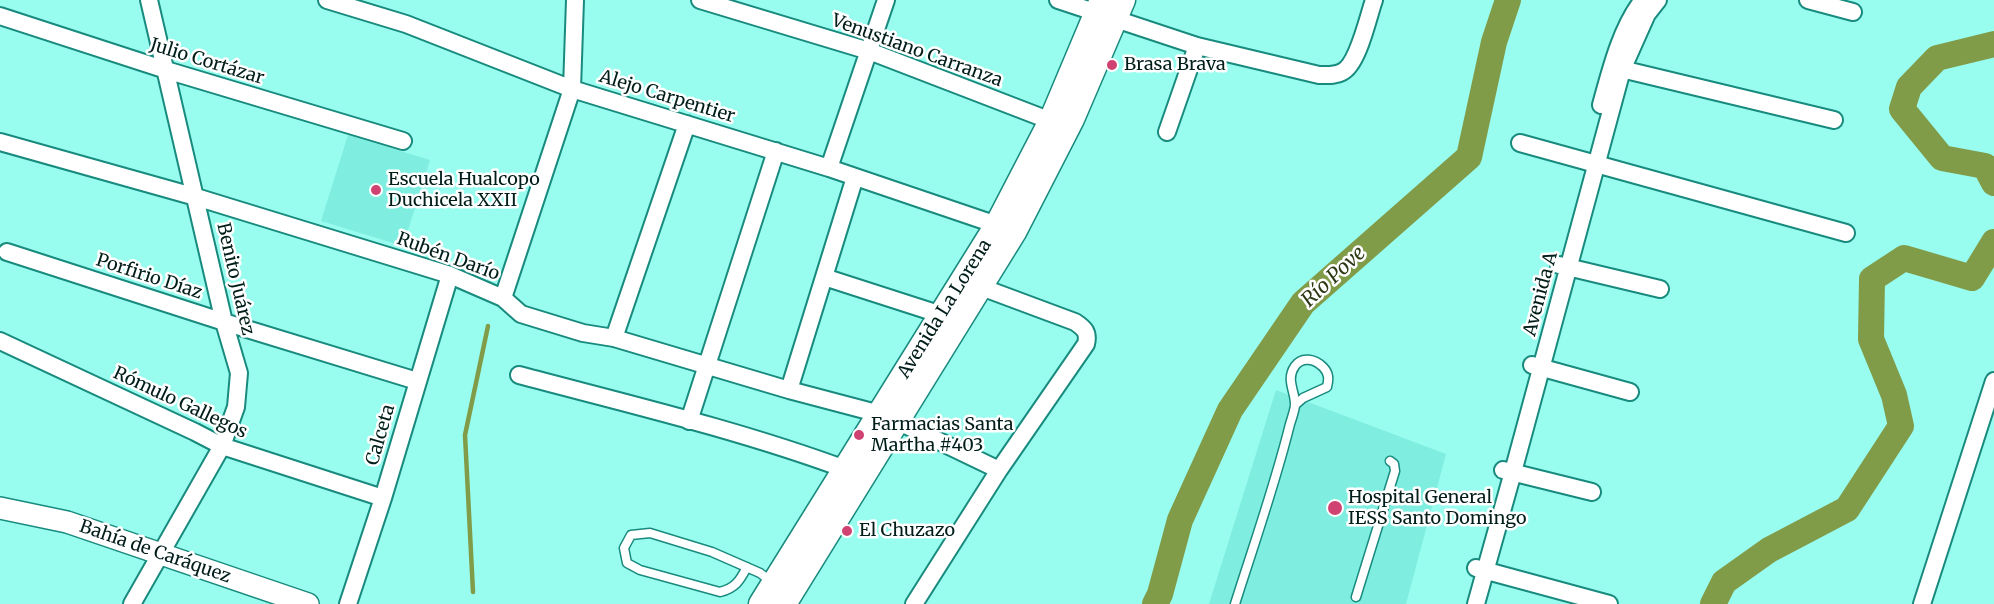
<!DOCTYPE html>
<meta charset="utf-8">
<style>
body{margin:0}
canvas{display:block;background:#98fcee}
</style>
<canvas width="1994" height="604"></canvas>
<script>
const ctx = document.querySelector('canvas').getContext('2d');
ctx.lineJoin = 'round';
function paint(path, color) { ctx.fillStyle = color; ctx.fill(path, 'evenodd'); }
function stroke(path, color, width, dash) { ctx.strokeStyle = color; ctx.lineWidth = width; ctx.lineCap = dash ? 'butt' : 'round'; ctx.setLineDash(dash || []); ctx.stroke(path); }
function drawText(font, color, halo, rows, align = 'center') {
  ctx.font = font + ' Merriweather,serif'; ctx.lineWidth = 5; ctx.setLineDash([]); ctx.textBaseline = 'middle'; ctx.strokeStyle = halo; ctx.fillStyle = color; for (const [text, x, y, turn = 0] of rows) {
    ctx.save(); ctx.translate(x, y); ctx.rotate((+turn || 0) * Math.PI / 180); ctx.textAlign = isNaN(turn) ? turn : align; if (halo) ctx.strokeText(text, 0, 0); ctx.fillText(text, 0, 0); ctx.restore();
  }
}
paint(new Path2D(`
 M348 135 430 160 403 246 321 221Z
 M1276 390 1446 454 1406 604H1209Z`), '#7feee0');
stroke(new Path2D(`
 M473 592 465 435 488 326`), '#819c48', 4.5);
stroke(new Path2D(`
 M1994 44 1937 58 1909 87 1902 109 1942 158 1985 166 1994 183
 M1155 604 1160 594 1180 520 1230 410 1303 303 1469 157 1494 42 1508 0
 M1713 604 1724 582 1769 550 1847 509 1901 426 1894 395 1871 339 1872 279 1904 258 1972 278 1994 242`), '#819c48', 26);
const service = new Path2D(`
 M747 567C740 580 736 588 720 592L640 570 627 563 624 548 631 535 650 533 712 552 760 573 773 583
 M1356 597 1395 471 1394 464 1390 461
 M1235 604C1254 544 1275 485 1290 424 1292 418 1294 412 1295 406 1296 392 1285 380 1295 366 1302 356 1315 359 1323 367 1329 373 1329 379 1327 387L1303 398 1295 405`);
const minor = new Path2D(`
 M327 0 406 24 572 89 829 168 997 225
 M700 0 869 51 1051 121
 M1058 0 1197 46 1319 75C1327 75 1335 76 1342 72 1358 65 1368 17 1374 0
 M1808 0 1853 12
 M0 16 166 70 403 141
 M1613 67 1834 120
 M1601 105C1610 72 1621 27 1643 0
 M1167 132 1197 46
 M0 142 196 197 450 275 503 298 521 314 583 333 614 338 789 390 880 414
 M1520 143 1846 233
 M829 168 886 0
 M7 252 224 322 417 381
 M1559 265 1660 289
 M824 277 942 315
 M503 298 572 89 575 0
 M614 338 687 124
 M0 341 195 432 222 446 383 498
 M1532 365 1630 392
 M519 375C628 404 739 430 845 469
 M789 390 855 177
 M689 421 776 151
 M897 421 999 470
 M1503 470 1592 492
 M1476 568 1609 604
 M132 604 222 446 236 407 239 373 224 322 149 0
 M348 604 383 498 450 275
 M914 604 999 470 1086 344C1089 332 1084 328 1075 322L981 287
 M1476 604 1513 472 1622 70 1647 14 1658 0
 M1922 604 1994 381`);
const tertiary = new Path2D(`
 M0 508 67 522 308 604`);
const secondary = new Path2D(`
 M761 604 997 225 1051 121 1102 0
 M784 604 1014 232 1072 119 1123 0`);
stroke(service, '#188a7e', 11);
stroke(minor, '#188a7e', 20);
stroke(tertiary, '#188a7e', 24);
stroke(secondary, '#188a7e', 27);
stroke(service, '#fff', 8);
stroke(minor, '#fff', 16);
stroke(tertiary, '#fff', 21);
stroke(secondary, '#fff', 24);
for (const [x, y, r, color] of [
 [1112,65,6,"#cf4271"],
 [376,190,6,"#cf4271"],
 [859,435,6,"#cf4271"],
 [1335,508,8,"#cf4271"],
 [847,531,6,"#cf4271"]
]) { const dot = new Path2D(); dot.arc(x, y, r, 0, 2 * Math.PI); ctx.fillStyle = color; ctx.fill(dot); stroke(dot, '#fff', 2); }
drawText('18px', '#001d1a', '#fff', [
 ["Venustiano Carranza",917,51,20],
 ["Julio Cortázar",207,62,17],
 ["Alejo Carpentier",667,97,17],
 ["Rubén Darío",448,257,20],
 ["Porfirio Díaz",149,277,18],
 ["Benito Juárez",235,279,77],
 ["Avenida A",1541,294,-75],
 ["Avenida La Lorena",945,309,-58],
 ["Rómulo Gallegos",180,403,25],
 ["Calceta",381,435,-74],
 ["Bahía de Caráquez",155,552,19]
]);
drawText('18px', '#001d1a', '#fff', [
 ["Brasa Brava",1124,65],
 ["Escuela Hualcopo",388,180],
 ["Duchicela XXII",388,201],
 ["Farmacias Santa",871,425],
 ["Martha #403",871,446],
 ["Hospital General",1348,498],
 ["IESS Santo Domingo",1348,519],
 ["El Chuzazo",859,531]
], 'left');
drawText('italic 20px', '#2d3915', '#fff', [
 ["Río Pove",1334,277,-43]
]);
</script>
